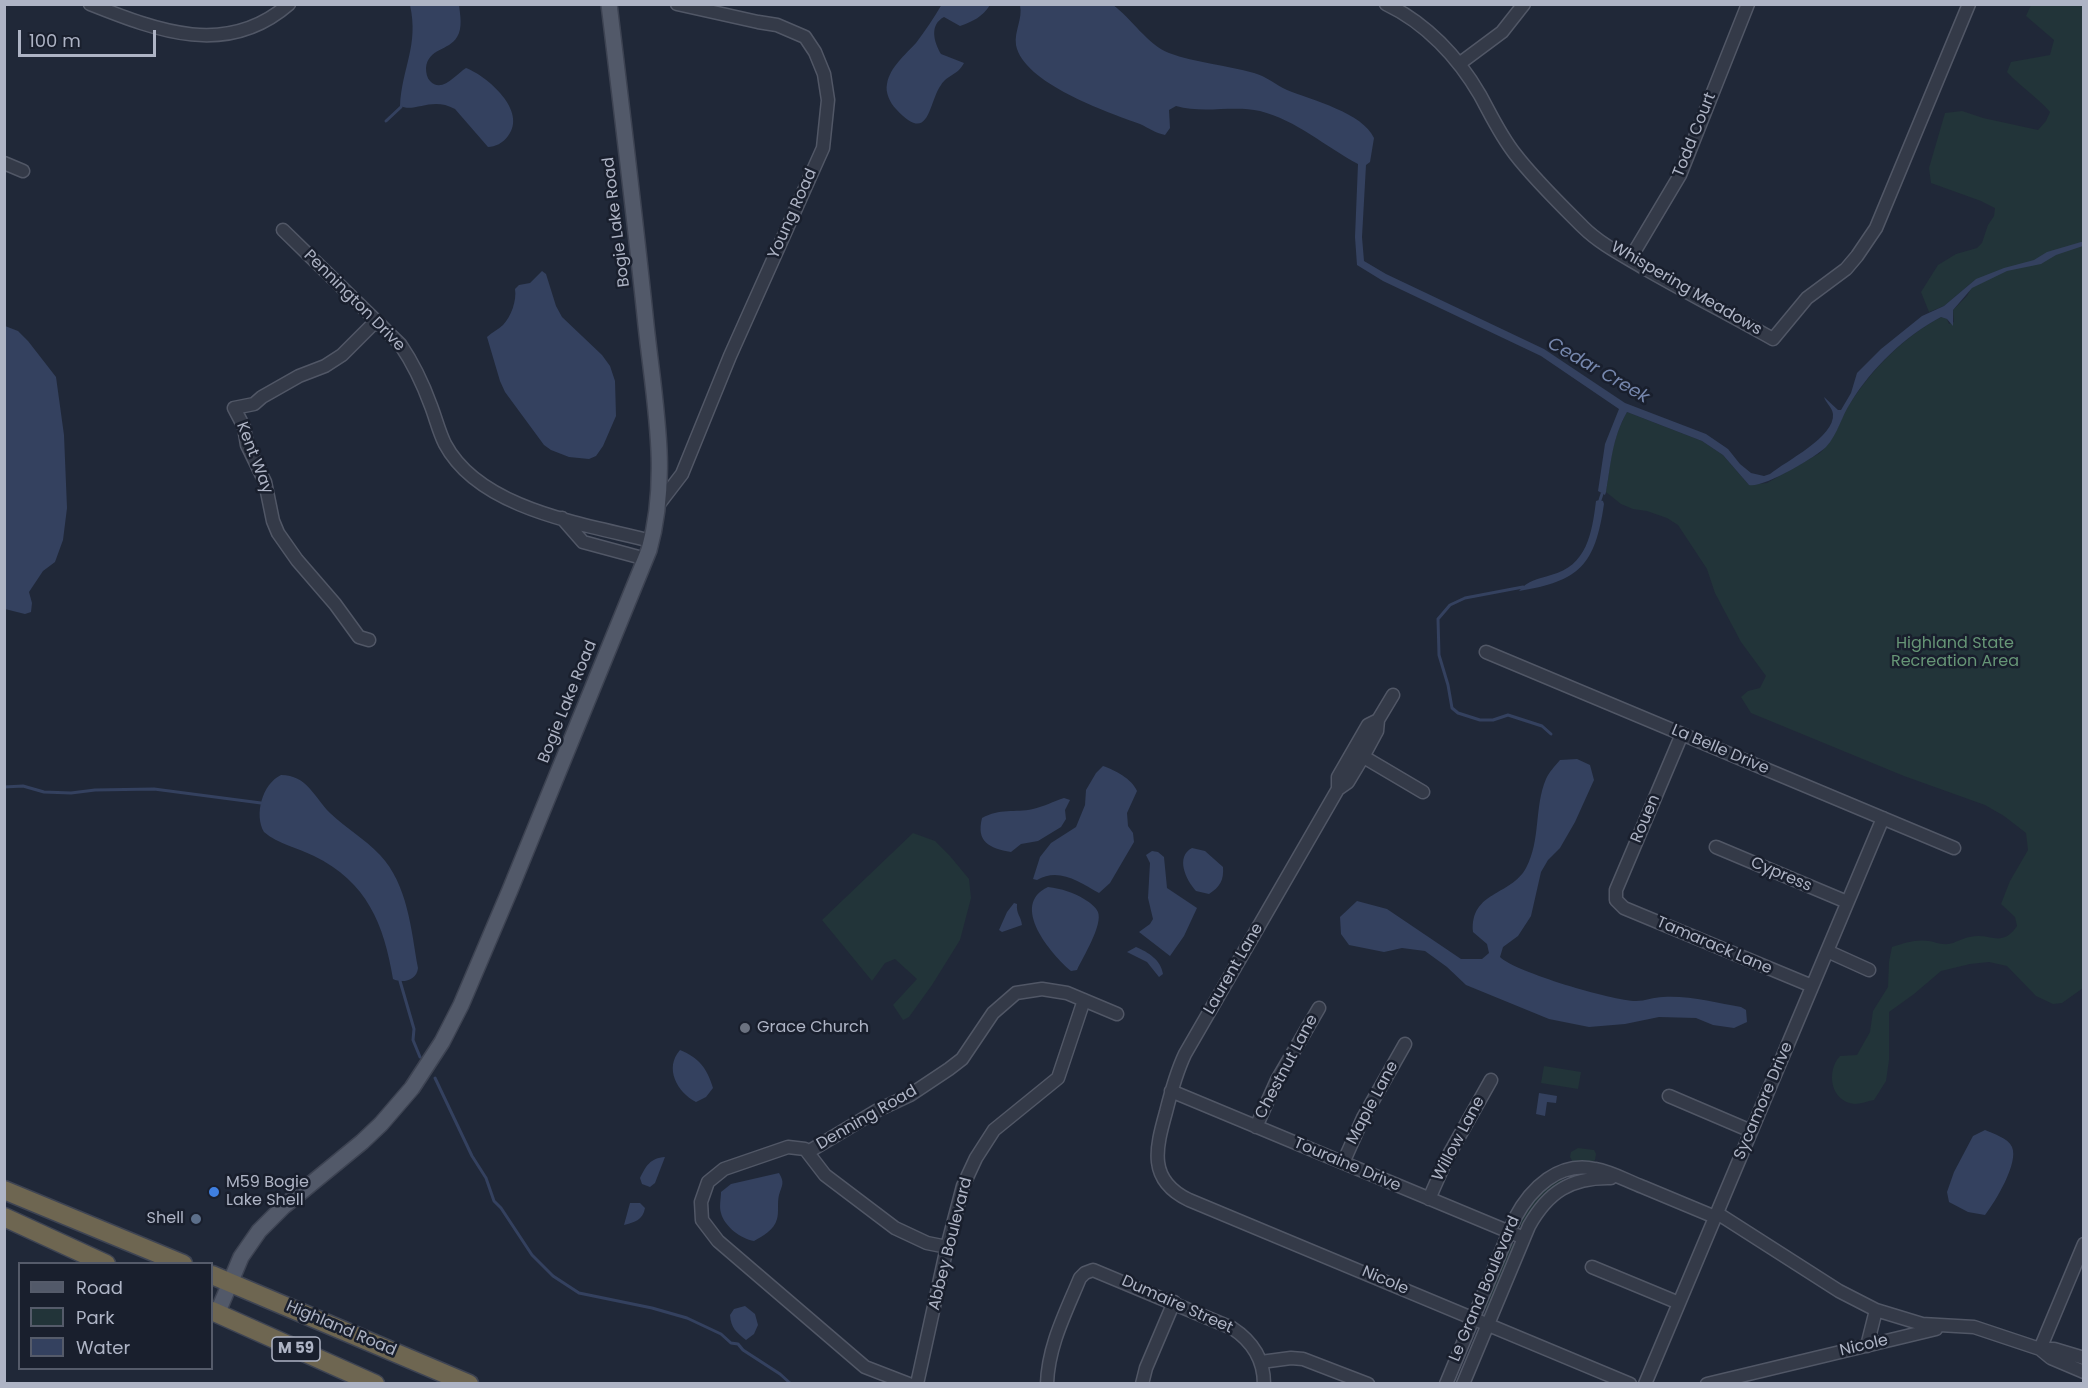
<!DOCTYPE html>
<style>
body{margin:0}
#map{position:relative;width:2088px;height:1388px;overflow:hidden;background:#202838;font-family:Poppins,sans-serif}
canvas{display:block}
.frame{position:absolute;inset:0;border:6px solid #aeb4c5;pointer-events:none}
.legend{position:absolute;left:18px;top:1262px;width:195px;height:108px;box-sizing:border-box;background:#191f2d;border:2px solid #555b6a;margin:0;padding:8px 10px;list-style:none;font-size:18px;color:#aeb4c5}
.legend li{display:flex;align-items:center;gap:12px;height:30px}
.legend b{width:30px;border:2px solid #555b6a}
.scale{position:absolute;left:18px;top:30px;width:138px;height:27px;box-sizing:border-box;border:3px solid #aeb4c5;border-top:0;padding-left:8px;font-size:18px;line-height:21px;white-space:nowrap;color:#aeb4c5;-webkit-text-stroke:4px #191f2d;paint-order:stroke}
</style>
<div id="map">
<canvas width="2088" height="1388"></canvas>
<div class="frame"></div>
<ul class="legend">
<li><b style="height:8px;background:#525969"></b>Road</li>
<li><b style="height:16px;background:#223439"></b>Park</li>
<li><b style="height:16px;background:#34415f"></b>Water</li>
</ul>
<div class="scale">100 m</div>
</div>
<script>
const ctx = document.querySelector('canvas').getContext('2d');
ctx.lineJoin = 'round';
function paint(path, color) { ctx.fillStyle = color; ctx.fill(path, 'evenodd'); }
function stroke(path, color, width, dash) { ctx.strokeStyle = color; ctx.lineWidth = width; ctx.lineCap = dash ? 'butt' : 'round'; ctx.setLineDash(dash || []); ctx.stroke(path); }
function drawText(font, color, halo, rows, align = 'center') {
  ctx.font = font + ' Poppins,sans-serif'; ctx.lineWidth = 5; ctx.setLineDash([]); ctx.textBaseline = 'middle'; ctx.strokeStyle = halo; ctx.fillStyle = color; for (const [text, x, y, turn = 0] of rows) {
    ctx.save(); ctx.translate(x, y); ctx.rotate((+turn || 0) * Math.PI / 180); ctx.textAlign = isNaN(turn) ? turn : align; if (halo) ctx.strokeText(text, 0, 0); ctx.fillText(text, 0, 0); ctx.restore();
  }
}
paint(new Path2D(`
 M2031 5H2083V988L2062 1003 2053 1004 2036 996 2007 966 1989 962 1970 964 1941 971 1914 994 1889 1012V1060L1886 1081 1874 1100C1868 1101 1860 1104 1855 1104 1830 1102 1826 1071 1840 1056L1857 1055 1870 1032 1873 1011 1888 987 1889 962 1892 947C1904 943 1916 939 1929 941 1935 942 1941 945 1948 944 1956 943 1962 938 1970 937 1991 932 2001 949 2017 926L2015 917 2001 904 2010 881 2028 850 2026 833 2004 816 1985 805 1904 776 1751 713 1741 697 1748 691 1760 688 1766 676 1741 642 1715 593 1707 569 1678 525 1667 518 1647 511 1633 509 1621 504 1606 492C1611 462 1611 441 1627 412L1702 441 1723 455 1749 485 1767 483 1820 453C1837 437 1839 420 1851 402 1873 368 1905 336 1941 317L1947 319 1949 324 1954 322 1953 310 1967 296 1976 279 1944 306 1929 312 1921 292 1938 265 1956 254 1977 248 1982 243 1988 225 1994 216 1995 208 1981 201 1931 183 1929 168 1945 113 1962 111 1983 118 2038 130 2046 121 2050 112C2037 97 2021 87 2007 72L2011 62 2050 55 2054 40 2026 16Z
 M913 833 935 841 950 856 969 879 971 898 960 940 932 985 909 1017 903 1020 893 1005 917 979 895 959 885 963 872 981 822 920Z
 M1544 1066 1581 1072 1578 1089 1541 1083Z
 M1578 1148 1594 1150 1596 1154 1595 1160 1591 1163 1573 1162 1570 1157 1571 1152Z
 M1561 1178 1562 1183 1523 1226 1519 1225 1518 1220 1545 1185Z
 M1510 1243 1515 1245 1488 1309 1483 1307Z`), '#223439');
paint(new Path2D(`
 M942 4 990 5C982 17 974 21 960 26L944 17C929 25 934 42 941 54L964 63C957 76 948 74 941 85 928 103 930 146 896 109 890 103 885 92 887 84 890 67 905 55 916 43 925 31 934 18 942 4Z
 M410 5H459C460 14 463 28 457 37 449 51 428 48 426 68 426 73 427 78 430 81 442 94 456 74 466 68 487 76 528 111 508 136 503 143 495 147 488 147L455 109C432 96 415 113 400 106 402 67 419 46 410 5Z
 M1020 5H1113C1131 18 1148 45 1169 53 1196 63 1226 65 1254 73 1266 76 1276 85 1287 90 1312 100 1363 113 1374 138L1370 162 1366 165 1362 237 1364 261 1386 274 1544 349 1625 403 1706 434 1728 449 1740 464 1751 473 1764 476 1770 474C1786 461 1835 437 1833 414 1832 407 1826 403 1824 397L1838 410H1841L1851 393 1857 373 1881 349 1922 316 1944 306 1976 279 2004 268 2034 260 2047 252 2081 242H2083V246L2056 255 2041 264 2007 271 1972 288 1953 310V326L1947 319 1941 317C1905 336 1872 368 1851 402 1841 417 1838 434 1826 447 1816 457 1762 489 1749 485L1723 455 1702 441 1627 412C1612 438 1611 464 1606 492L1605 495 1598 491 1605 444 1619 409 1541 356 1383 281 1357 265 1355 237 1358 164C1326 147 1296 120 1260 111 1233 105 1203 114 1176 106L1169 110 1170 128 1165 135C1155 133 1149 128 1140 124 1107 112 1023 83 1016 45 1014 31 1023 19 1020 5Z
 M542 271 546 274 556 306 562 317 602 355 610 366 615 381 616 416 603 446 596 456 589 459 569 457 551 450 544 445 505 392 500 381 487 337C492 332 498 330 503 325 511 317 517 300 515 289L519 285 530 283Z
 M5 326 18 331 28 341 56 377 64 435 67 508 63 540 55 562 43 571 29 592 32 603 31 612 25 614 5 609Z
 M1599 500 1603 501 1604 504C1595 565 1580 581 1519 591 1528 580 1538 579 1551 575 1587 566 1592 533 1596 501Z
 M1577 759 1590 765 1594 780 1575 822 1560 848 1548 860 1541 872 1531 916 1518 936 1503 947 1500 957C1515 972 1613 1001 1636 1001 1645 1001 1654 997 1663 997 1687 995 1718 1003 1741 1007L1746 1010 1747 1022 1734 1028 1713 1025 1696 1018 1659 1017 1625 1024 1589 1027 1549 1019 1466 985 1447 967 1425 951 1402 948 1384 952 1349 945 1341 934 1340 917 1357 901 1387 909 1461 959H1482L1489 953 1487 944 1473 932C1470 891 1511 896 1526 868 1541 840 1534 807 1546 779 1549 772 1555 766 1560 760Z
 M1103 766C1115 770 1132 779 1137 791L1127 813 1128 826 1133 833 1134 842 1110 883 1099 893C1079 882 1059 867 1037 880L1033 879 1040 857 1051 843 1076 827 1085 805 1086 790 1096 773Z
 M281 775C307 775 314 797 330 813 346 828 365 839 380 855 408 885 411 929 418 968 417 980 403 984 393 979 384 924 367 882 314 856 298 848 278 844 264 832 254 815 262 784 281 775Z
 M1064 798 1070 800 1065 810 1066 819 1061 827 1038 841 1021 844 1011 852C989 848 976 842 982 818 1000 808 1014 813 1033 809 1043 807 1054 801 1064 798Z
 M1192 848 1205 851 1223 867C1224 880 1220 887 1209 894L1196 891C1186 880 1175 857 1192 848Z
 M1152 851 1158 852 1164 857 1167 888 1197 908 1184 936 1170 956 1139 932 1150 924 1153 919 1148 898 1150 863 1146 855Z
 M1048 887C1062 889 1073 892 1084 899 1089 902 1096 907 1098 912 1103 925 1083 957 1077 970L1071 971C1051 954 1009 905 1048 887Z
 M1014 903 1017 904C1016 914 1021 916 1022 925L1002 932 999 930 1007 912Z
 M1136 947C1148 952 1161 960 1163 974L1159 977 1147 962 1127 952Z
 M680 1050C699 1058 707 1068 713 1088L706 1097 696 1102C677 1092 664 1068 680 1050Z
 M1539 1093 1557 1096 1556 1103 1547 1102 1545 1116 1536 1114Z
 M1985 1130C1994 1134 2008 1138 2012 1147 2019 1163 1995 1202 1985 1215L1968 1212 1949 1202 1947 1192 1954 1172 1973 1136Z
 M665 1157 655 1183 650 1187 642 1184 640 1178C646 1166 650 1158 665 1157Z
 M779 1173C785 1183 782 1185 779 1195 777 1203 779 1212 777 1219 774 1230 763 1236 754 1241 741 1239 724 1226 721 1213 719 1207 721 1198 721 1192L731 1184Z
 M630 1203H640L645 1208C643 1220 635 1222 624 1225Z
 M745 1306 755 1314 758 1325 754 1334 746 1340C736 1332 731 1328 730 1315L734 1309Z`), '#34415f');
stroke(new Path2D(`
 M386 121 401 107
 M1600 500 1602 494
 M1523 587 1465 598 1450 605 1438 619 1439 655 1448 685 1452 708 1458 713 1480 720H1493L1508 715 1542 726 1551 734
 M4 787 23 786 44 792 71 793 95 790 154 789 261 803
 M400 981 414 1029 413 1040 420 1057
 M435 1078 472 1156 486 1178 494 1201 501 1208 532 1255 553 1276 579 1293 652 1308 687 1318 721 1334 731 1343 738 1344 743 1350 780 1374 791 1384`), '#34415f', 3);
const minor = new Path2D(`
 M90 4C158 31 227 58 289 4
 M1386 4C1426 23 1458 57 1480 95 1491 115 1500 135 1515 154 1535 180 1560 204 1583 227 1600 244 1624 256 1644 268 1686 292 1730 315 1773 339L1807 298 1846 269 1857 256 1876 228 1969 4
 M1459 64 1502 32 1524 4
 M4 163 23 171
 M283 230 400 344C413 363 423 384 431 406 436 419 439 432 445 444 480 510 585 524 651 541
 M1630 259 1680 175 1748 4
 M659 504 682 474 730 356 823 148 828 100 824 74 815 52 805 37 777 25 758 22 677 4
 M562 518 583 542 646 559
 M369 640 359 637 335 604 297 560 278 533 273 521 265 482 247 445 244 427 234 408 254 404 262 397 299 376 325 366 342 355 376 321
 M1486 652 1954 848
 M1393 695 1378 720 1377 731 1363 757 1348 782 1338 789 1185 1054C1176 1073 1171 1092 1166 1112 1156 1148 1147 1180 1189 1200L1630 1384
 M1682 734 1616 890V900L1624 908 1812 986
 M1357 753 1423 792
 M1338 789V777L1368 725 1378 720
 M1716 847 1847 902
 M1827 951 1869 970
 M1171 1091 1524 1238
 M1669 1096 1751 1131
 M1256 1127 1277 1080 1319 1008
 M808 1152 878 1110 910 1095 949 1069 962 1059 993 1013 1016 993 1042 989 1067 993 1117 1014
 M1343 1163 1363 1118 1405 1044
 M1429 1199 1447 1158 1491 1080
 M1717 1213 1839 1291 1876 1310 1922 1324 1974 1327 2040 1349 2051 1358 2084 1372
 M1592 1267 1679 1303
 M1867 1346 1876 1310
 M2040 1349 2084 1244
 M2040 1349H2054L2084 1358
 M1261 1362 1291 1358 1303 1359 1368 1384
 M909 1384 865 1367 718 1241 702 1220 701 1202 708 1182 724 1169 788 1147 805 1149 825 1175 895 1228 927 1243 947 1247
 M917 1384 947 1247 963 1186 976 1158 994 1130 1058 1078 1084 1000
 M1047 1384C1048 1346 1066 1312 1080 1278L1085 1273 1093 1270 1232 1328C1252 1341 1264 1359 1264 1384
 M1142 1384 1146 1368 1174 1302
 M1446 1384 1515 1218C1531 1188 1559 1161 1595 1169 1612 1172 1627 1181 1643 1187 1667 1197 1691 1207 1715 1217
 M1463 1384 1529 1226C1548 1192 1571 1177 1611 1178
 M1645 1384 1883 818
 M1707 1384 1936 1329`);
const major = new Path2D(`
 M217 1314 241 1257 259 1231 284 1206 362 1142 381 1124 412 1088 442 1042 461 1005 510 890 649 550C670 476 654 400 646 325 635 218 622 111 609 4`);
const highway = new Path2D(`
 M4 1190 183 1264
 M4 1217 106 1264
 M212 1275 469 1384
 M212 1311 375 1384`);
stroke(minor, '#515766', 15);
stroke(major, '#3d4352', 18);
stroke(highway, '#3e4453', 21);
stroke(minor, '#343a48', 12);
stroke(major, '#525969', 15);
stroke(highway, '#6e6651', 18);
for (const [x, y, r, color] of [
 [745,1028,6,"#6b7280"],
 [214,1192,6,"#3f7fe0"],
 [196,1219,6,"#5c6f8a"]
]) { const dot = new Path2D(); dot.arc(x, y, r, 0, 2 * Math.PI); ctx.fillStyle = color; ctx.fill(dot); stroke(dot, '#191f2d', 2); }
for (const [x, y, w] of [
 [296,1349,48]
]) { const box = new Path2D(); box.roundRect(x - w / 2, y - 12, w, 24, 4.5); ctx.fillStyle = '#191f2d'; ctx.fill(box); stroke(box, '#aeb4c5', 1.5); }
drawText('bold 15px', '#aeb4c5', null, [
 ["M 59",296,1349]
]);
drawText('16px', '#aeb4c5', '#191f2d', [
 ["Todd Court",1695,135,-68],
 ["Young Road",793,214,-66],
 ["Bogie Lake Road",617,222,-97],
 ["Whispering Meadows",1686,289,30],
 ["Pennington Drive",354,301,45],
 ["Kent Way",254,458,69],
 ["Bogie Lake Road",568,702,-68],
 ["La Belle Drive",1720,750,23],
 ["Rouen",1646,819,-67],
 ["Cypress",1781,875,23],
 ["Tamarack Lane",1714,946,23],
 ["Laurent Lane",1234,969,-60],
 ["Chestnut Lane",1287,1067,-62],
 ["Sycamore Drive",1764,1101,-67],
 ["Maple Lane",1373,1103,-62],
 ["Denning Road",867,1118,-30],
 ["Willow Lane",1459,1139,-62],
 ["Touraine Drive",1347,1165,23],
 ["Abbey Boulevard",951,1244,-76],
 ["Nicole",1385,1281,23],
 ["Le Grand Boulevard",1485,1289,-67],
 ["Dumaire Street",1177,1305,24],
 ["Highland Road",341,1329,23],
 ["Nicole",1864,1346,-13]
]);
drawText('16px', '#669576', '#191f2d', [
 ["Highland State",1955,644],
 ["Recreation Area",1955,662]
]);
drawText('16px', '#aeb4c5', '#191f2d', [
 ["Grace Church",757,1028],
 ["M59 Bogie",226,1183],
 ["Lake Shell",226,1201],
 ["Shell",184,1219,"right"]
], 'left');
drawText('italic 18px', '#7687ad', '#191f2d', [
 ["Cedar Creek",1598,371,30]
]);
</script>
